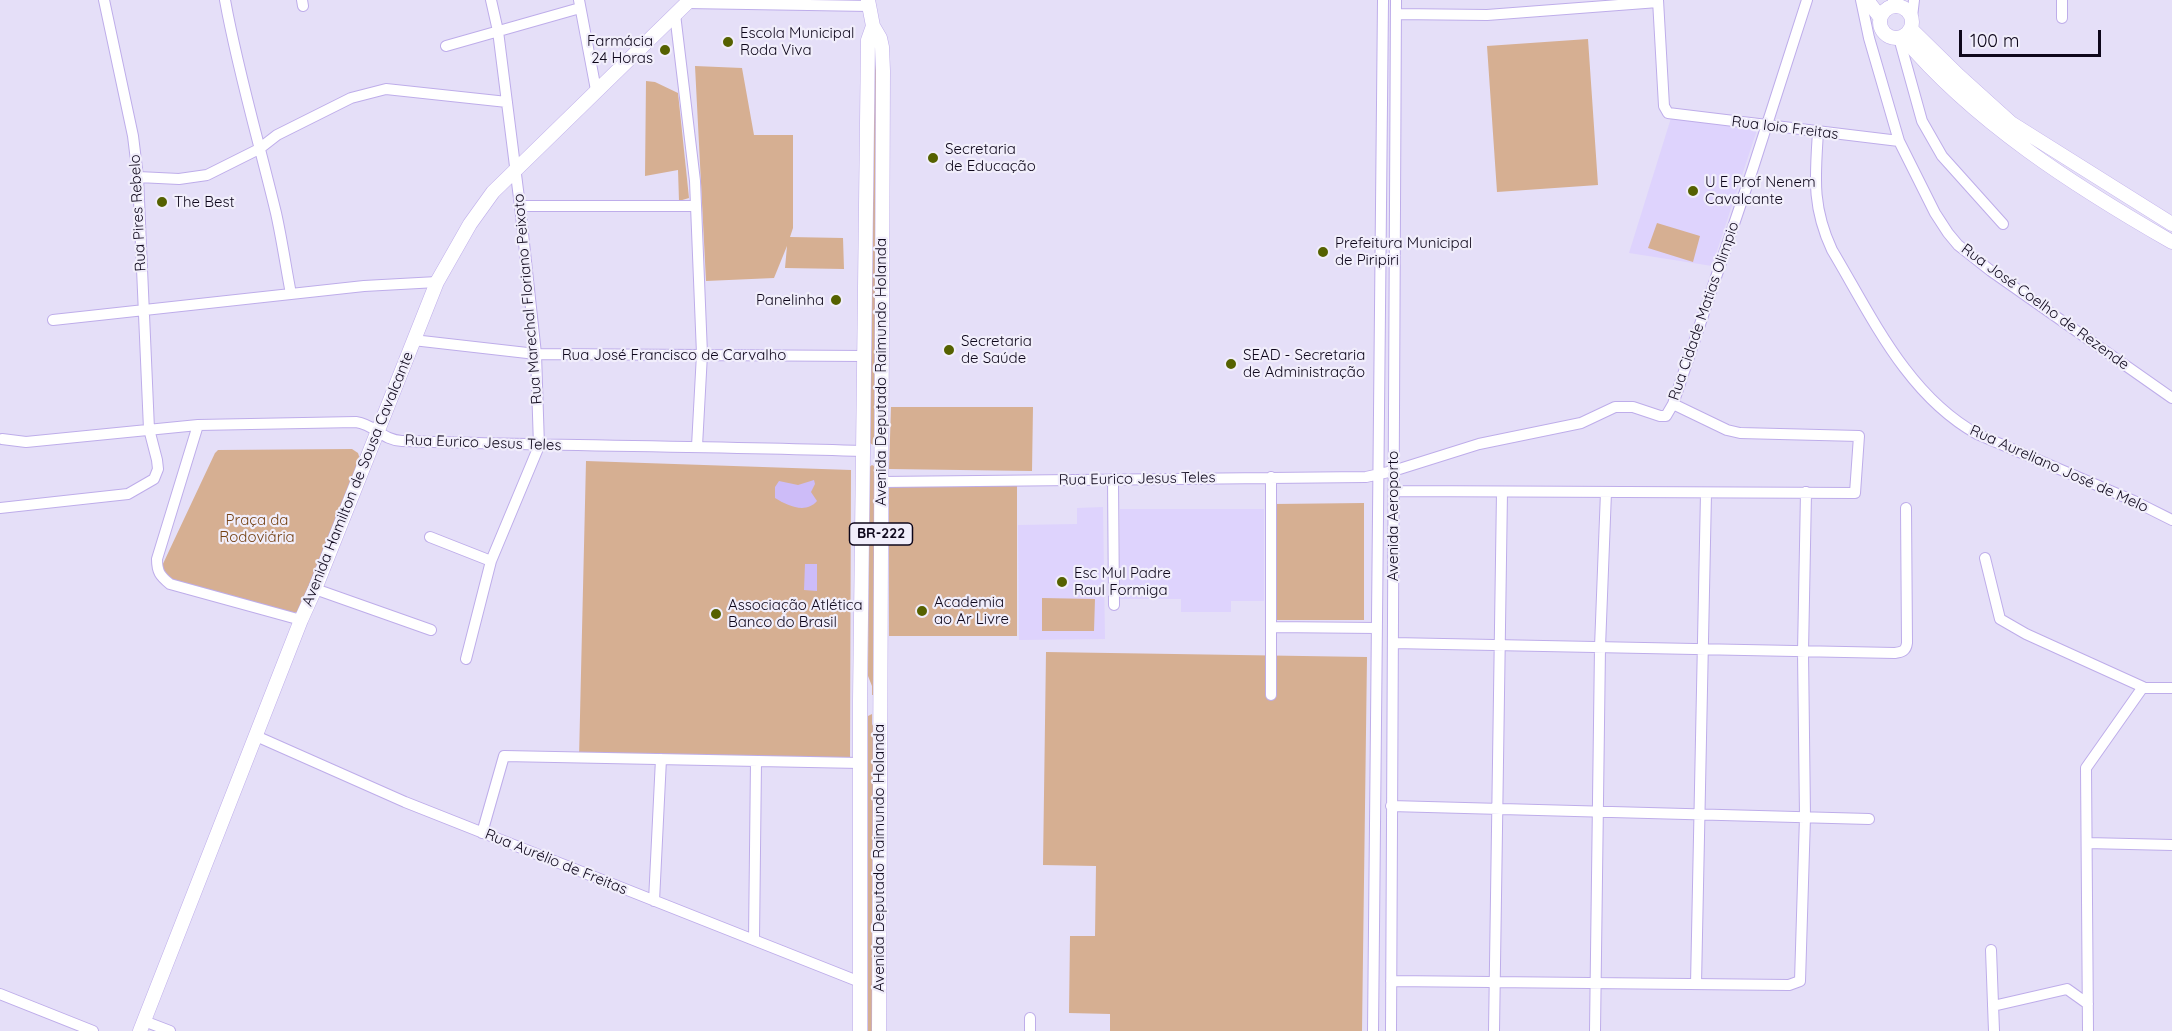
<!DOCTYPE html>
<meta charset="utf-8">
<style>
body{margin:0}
#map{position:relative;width:2172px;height:1031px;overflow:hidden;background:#e5dff8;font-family:Quicksand,sans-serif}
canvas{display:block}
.scale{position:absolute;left:1959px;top:30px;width:142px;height:27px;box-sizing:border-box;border:3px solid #0e071b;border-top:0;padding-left:8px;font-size:18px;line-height:21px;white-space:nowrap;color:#0e071b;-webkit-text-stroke:4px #f1eefb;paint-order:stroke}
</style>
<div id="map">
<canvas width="2172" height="1031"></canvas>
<div class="scale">100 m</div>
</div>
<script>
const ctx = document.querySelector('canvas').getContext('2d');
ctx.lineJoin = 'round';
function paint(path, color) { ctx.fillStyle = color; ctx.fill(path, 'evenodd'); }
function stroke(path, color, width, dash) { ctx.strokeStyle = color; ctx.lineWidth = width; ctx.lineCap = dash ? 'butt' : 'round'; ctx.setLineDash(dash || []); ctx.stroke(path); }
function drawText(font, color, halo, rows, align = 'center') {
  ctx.font = font + ' Quicksand,sans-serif'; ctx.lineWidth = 4.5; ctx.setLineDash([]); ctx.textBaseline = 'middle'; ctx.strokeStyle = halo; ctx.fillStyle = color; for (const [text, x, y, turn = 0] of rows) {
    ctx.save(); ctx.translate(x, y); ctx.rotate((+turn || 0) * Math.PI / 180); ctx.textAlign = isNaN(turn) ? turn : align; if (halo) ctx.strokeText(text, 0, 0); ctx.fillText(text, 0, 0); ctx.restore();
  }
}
paint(new Path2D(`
 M1671 118 1757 130 1712 266 1629 253Z
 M1103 507 1105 639 1019 640 1018 525 1077 524V508Z
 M1120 509H1264V601H1231V612H1181V599H1120Z`), '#ded3fd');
paint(new Path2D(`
 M1588 39 1598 185 1497 192 1487 46Z
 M875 45 878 47 877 442 873 445 870 443Z
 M695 66 742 68 754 135H793V228L790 237 843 238 844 269 785 268 787 246 774 278 706 281Z
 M646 81 655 82 678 93 689 198 679 201 678 170 645 176Z
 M1657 223 1700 236 1693 262 1648 248Z
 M891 407H1033L1032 471 889 469Z
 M352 449 358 453 360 459 300 611 293 613 169 579 161 568 215 453 218 450Z
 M586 461 851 470 850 761 579 758Z
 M872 465 876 467V695H872V686L868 676 869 467Z
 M889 484H1017V636H889Z
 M1364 503V620H1275L1274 504Z
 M1042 598 1095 599 1094 631H1042Z
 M1046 652 1367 657 1362 1031H1110V1014L1069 1013 1070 936H1095L1096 866 1043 865Z
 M872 714V724L876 731 875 1031H868V716Z`), '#d6af92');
paint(new Path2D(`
 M814 480 815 484 811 492 817 501C806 514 788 506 775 498V487L779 481 798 485Z
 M805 564H817V591L804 590Z`), '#cdbcf8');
const minor = new Path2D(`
 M225 0C238 72 259 142 276 213 282 240 286 268 291 294
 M302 0 303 6
 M579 0 596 90
 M1658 0 1664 106 1668 113 1899 141
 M1861 0 1869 38 1899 141 1935 213 1948 233 1958 245 1991 271 2172 398
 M1893 0 1894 5
 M2062 0V18
 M687 3 869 6
 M675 14 695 181 702 354 697 446
 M1396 14 1487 15 1658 2
 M1912 17 1914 0
 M1899 38 1922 121 1942 156 2003 224
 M446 46 580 8
 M1818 132C1815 178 1812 207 1832 250 1872 317 1907 395 1977 434L2134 501 2172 520
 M138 177 179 179 207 175 259 149 277 135 351 98 386 89 507 102
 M520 206H695
 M53 320 364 286 437 282
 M413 340 536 354 864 356
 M198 425 157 559C157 572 160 576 170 584L301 620
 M2 439 26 442 198 425 356 422C376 425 382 440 402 441 556 446 710 446 864 451
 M1113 479 1114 605
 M881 482 1366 477 1393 471 1479 444 1581 423 1615 407H1633L1660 416H1666L1673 404 1753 168 1807 0
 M1394 491 1855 493 1859 436 1740 433 1727 430 1673 404
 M0 508 128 494 154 479 158 469 157 460 149 429 138 177 133 136 104 0
 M430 537 491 561
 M1985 558 2000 619 2026 634 2143 687 2086 768 2088 1031
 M315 589 431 630
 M1271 627 1377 628
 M1393 643 1895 653C1902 652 1906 651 1907 643L1906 508
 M466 659 491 561 539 446 536 354 520 206 498 31 491 0
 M2141 688H2172
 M1271 695V477
 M256 736 405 802 860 982
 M1391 806 1869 819
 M482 833 504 756 860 763
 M2087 843 2172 845
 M654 901 661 759
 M754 940 756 761
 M1991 950 1994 1031
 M1391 981 1789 985 1800 981 1805 817 1803 652 1806 492
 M1696 984 1706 493
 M0 994 93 1031
 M1993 1006 2067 989 2088 1004
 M144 1021 170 1031
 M1030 1031V1018
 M1373 1031 1383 0
 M1391 1031 1396 0
 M1494 1031 1502 492
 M1595 1031 1600 647 1606 492`);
const major = new Path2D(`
 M868 0 873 26 880 38 882 47 883 71 879 1031
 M1867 0 1880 17
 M1880 22a16 16 0 1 1 32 0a16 16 0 1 1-32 0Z
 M1911 29 1959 76 2011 123 2172 224
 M1903 37C1974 122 2076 187 2172 242
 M140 1031 301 620 315 589 437 282 470 224 493 192 690 0
 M860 1031V700L868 40 873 26`);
stroke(minor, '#beadea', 12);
stroke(major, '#beadea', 15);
stroke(minor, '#fff', 10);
stroke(major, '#fff', 14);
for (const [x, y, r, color] of [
 [728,42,6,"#556100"],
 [665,50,6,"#556100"],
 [933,158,6,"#556100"],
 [1693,191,6,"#556100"],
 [162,202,6,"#556100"],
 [1323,252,6,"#556100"],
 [836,300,6,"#556100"],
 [949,350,6,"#556100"],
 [1231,364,6,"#556100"],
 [1062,582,6,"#556100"],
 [922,611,6,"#556100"],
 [716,614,6,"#556100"]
]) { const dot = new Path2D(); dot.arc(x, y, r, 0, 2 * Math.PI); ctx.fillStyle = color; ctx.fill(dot); stroke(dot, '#f1eefb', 2); }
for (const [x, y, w] of [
 [881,534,63]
]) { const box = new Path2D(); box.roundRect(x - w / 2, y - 11, w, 22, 4.5); ctx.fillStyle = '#f1eefb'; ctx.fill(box); stroke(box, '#0e071b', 1.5); }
drawText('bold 14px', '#0e071b', null, [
 ["BR-222",881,534]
]);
drawText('15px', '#0e071b', '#f1eefb', [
 ["Escola Municipal",740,33],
 ["Roda Viva",740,50],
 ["Farmácia",653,41,"right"],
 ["24 Horas",653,58,"right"],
 ["Secretaria",945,149],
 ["de Educação",945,166],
 ["U E Prof Nenem",1705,182],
 ["Cavalcante",1705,199],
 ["The Best",174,202],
 ["Prefeitura Municipal",1335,243],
 ["de Piripiri",1335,260],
 ["Panelinha",824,300,"right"],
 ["Secretaria",961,341],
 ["de Saúde",961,358],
 ["SEAD - Secretaria",1243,355],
 ["de Administração",1243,372],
 ["Esc Mul Padre",1074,573],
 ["Raul Formiga",1074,590],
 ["Academia",934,602],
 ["ao Ar Livre",934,619],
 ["Associação Atlética",728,605],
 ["Banco do Brasil",728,622]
], 'left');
drawText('15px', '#0e071b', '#f1eefb', [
 ["Rua Ioio Freitas",1785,128,7],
 ["Rua Pires Rebelo",138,213,-93],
 ["Rua Marechal Floriano Peixoto",528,299,-95],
 ["Rua José Coelho de Rezende",2045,307,36],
 ["Rua Cidade Matias Olimpio",1704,311,-71],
 ["Rua José Francisco de Carvalho",674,355],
 ["Avenida Deputado Raimundo Holanda",881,372,-90],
 ["Rua Eurico Jesus Teles",483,443,2],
 ["Rua Aureliano José de Melo",2059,469,24],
 ["Avenida Hamilton de Sousa Cavalcante",358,479,-68],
 ["Rua Eurico Jesus Teles",1137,479,-1],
 ["Avenida Aeroporto",1393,516,-90],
 ["Avenida Deputado Raimundo Holanda",879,858,-90],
 ["Rua Aurélio de Freitas",556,862,22]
]);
drawText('15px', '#754214', '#f1eefb', [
 ["Praça da",257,520],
 ["Rodoviária",257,537]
]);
</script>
